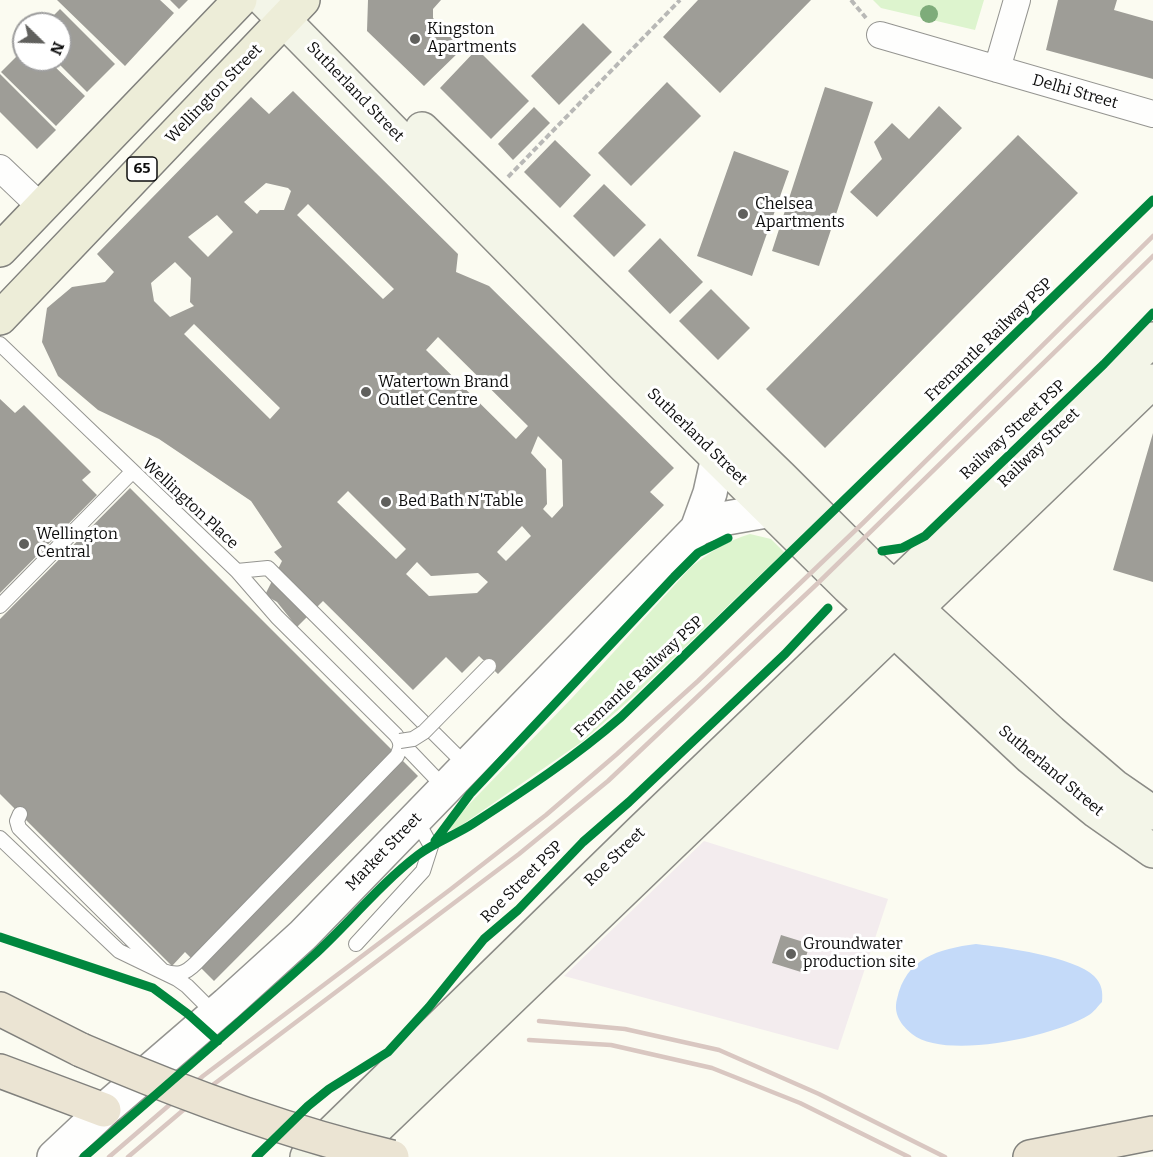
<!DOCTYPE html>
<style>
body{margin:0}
#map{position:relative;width:1153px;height:1157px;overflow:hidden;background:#fbfbf1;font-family:Bitter,serif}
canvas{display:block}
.north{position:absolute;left:12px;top:12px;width:60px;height:60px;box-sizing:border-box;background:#fff;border:2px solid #9e9e9e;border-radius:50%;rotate:113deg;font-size:16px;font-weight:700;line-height:24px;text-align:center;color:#0d0d0d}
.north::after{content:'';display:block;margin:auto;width:21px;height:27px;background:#60605d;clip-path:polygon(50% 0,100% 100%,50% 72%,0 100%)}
</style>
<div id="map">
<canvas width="1153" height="1157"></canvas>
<div class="north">N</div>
</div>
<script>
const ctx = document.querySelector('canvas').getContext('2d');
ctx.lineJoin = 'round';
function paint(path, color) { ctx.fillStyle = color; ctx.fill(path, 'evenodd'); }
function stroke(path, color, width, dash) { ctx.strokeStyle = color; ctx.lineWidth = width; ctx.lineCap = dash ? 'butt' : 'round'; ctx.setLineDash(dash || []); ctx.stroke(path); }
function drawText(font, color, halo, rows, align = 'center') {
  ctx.font = font + ' Bitter,serif'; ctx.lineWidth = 6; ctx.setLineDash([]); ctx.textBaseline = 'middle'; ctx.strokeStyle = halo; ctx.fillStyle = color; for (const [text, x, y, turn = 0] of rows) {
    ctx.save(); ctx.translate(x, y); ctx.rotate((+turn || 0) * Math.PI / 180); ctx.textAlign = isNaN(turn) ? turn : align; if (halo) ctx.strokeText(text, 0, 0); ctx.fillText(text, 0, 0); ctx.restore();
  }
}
paint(new Path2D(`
 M704 841 888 899 838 1050 564 976Z`), '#f3ecee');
paint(new Path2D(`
 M873 0H984L975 30 881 8Z
 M750 534 771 539 784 552 634 696 583 741 456 829 449 830 448 828 450 824 572 698 691 567C710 552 727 541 750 534Z`), '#ddf4ce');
paint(new Path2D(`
 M976 944C1003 947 1075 957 1094 976 1102 984 1103 992 1102 1002 1098 1006 1094 1012 1089 1015 1055 1036 946 1061 912 1034 901 1025 893 1014 897 999 906 958 938 949 976 944Z`), '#c4daf9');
paint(new Path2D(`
 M57 0H160L174 13 125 66Z
 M170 0H188L179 9Z
 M368 0H441L433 9V18L463 48 424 86 367 31Z
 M698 0H811L720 93 663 37Z
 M1058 0H1117L1114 10 1153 21V79L1046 50Z
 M60 9 115 64 87 92 55 60H60V24H45Z
 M583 23 612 52 559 105 531 76Z
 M24 49V60H48L85 96 56 126 1 72Z
 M477 49 529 101 491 139 440 88Z
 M0 74 56 130 37 149 0 112Z
 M667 82 701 116 631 186 598 153Z
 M825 87 873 102 819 266 772 251Z
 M293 91 458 254 456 272 489 286 674 468 650 492 664 505 498 674 479 656 462 673 446 657 413 690 323 601 297 627 277 602 265 595 282 561 274 552 282 547 251 501 159 439 98 410 58 376 42 342 47 308 72 287 105 282 114 272 97 254 251 97 269 114ZM266 183 288 188 291 191 284 210H260L257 214 244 202ZM308 204 394 289 383 299 297 215ZM217 215 233 232 208 257 188 237ZM175 262 191 278 190 302 194 306 170 317 154 301 151 283ZM194 324 280 408 270 419 184 334ZM438 337 528 426 516 439 426 350ZM538 436 562 460 563 506 552 518 543 509 547 504 546 469 531 453ZM348 491 406 549 396 559 337 502ZM522 526 531 536 506 561 497 552ZM417 562 431 576 478 573 488 582 477 593 429 596 406 574Z
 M939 106 962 128 877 217 850 192 882 159 874 142 892 123 909 139Z
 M534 107 550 123 513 160 498 144Z
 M1018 135 1078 193 825 448 766 389Z
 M555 140 591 175 560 208 524 172Z
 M734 151 789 171 752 276 697 256Z
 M604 184 646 225 614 257 573 216Z
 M660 238 703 282 670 314 628 271Z
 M711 289 750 328 718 360 679 321Z
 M0 399 15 413 24 405 91 472 82 480 97 495 0 593Z
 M1153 433V582L1113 570Z
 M130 488 418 776 214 981 185 952 172 966 0 794V619Z
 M781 935 810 944 801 972 772 963Z`), '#9e9d97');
const service = new Path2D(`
 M0 344 237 571 268 568 467 766
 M0 606 132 472
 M400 741 446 789
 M20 814 17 821 19 828 163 971C178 976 185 974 196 963L397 756C401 747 402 743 396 735L277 617 237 571
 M0 838 119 951 177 979 187 986 215 1014
 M356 944 423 871 431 846 416 819`);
const minor = new Path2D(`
 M880 35 1153 114
 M997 69 1017 0
 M0 168 41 207`);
const tertiary = new Path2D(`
 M697 529 727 518 772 510
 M54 1157 104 1110 227 1004 303 935 697 529 710 493 718 457`);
const secondary = new Path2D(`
 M264 0 624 366 848 587 1030 757 1096 811 1153 851
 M422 129 781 477 865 561 1051 732 1114 786 1153 813
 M307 1157 641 831 1153 339
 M346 1157 1153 381`);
const primary = new Path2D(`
 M0 250 240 0
 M0 318 303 0`);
const motorway = new Path2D(`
 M0 1009 81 1050
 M0 1071 104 1110
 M1030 1157 1153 1133`);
stroke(service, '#949490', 16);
stroke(minor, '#949490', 28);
stroke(tertiary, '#949490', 36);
stroke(secondary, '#8b8b86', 36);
stroke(primary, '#81817d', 36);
stroke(motorway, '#81817d', 36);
stroke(new Path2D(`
 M851 0 866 18
 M508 177 680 0`), '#b8b8b6', 4, [6, 3]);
stroke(service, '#fefefd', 14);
stroke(minor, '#fefefd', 26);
stroke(tertiary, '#fefefd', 33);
stroke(secondary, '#f3f5e8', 33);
stroke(primary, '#ededd8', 33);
stroke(motorway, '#ebe4d3', 33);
stroke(new Path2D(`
 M539 1021 625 1029 719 1050 819 1094 945 1157
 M529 1040 611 1045 712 1068 800 1103 909 1157
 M109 1157 203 1076 451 889 546 815 617 754 698 681 863 523 1153 236
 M128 1157 214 1084 519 854 608 781 818 583 1153 256`), '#d9c7c1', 4.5);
const serviceBridge = new Path2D(`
 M400 741 413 739 424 732 489 666`);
const motorwayBridge = new Path2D(`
 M81 1050C183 1094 285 1132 392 1157`);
stroke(serviceBridge, '#949490', 16, []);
stroke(motorwayBridge, '#81817d', 36, []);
stroke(serviceBridge, '#fefefd', 14);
stroke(motorwayBridge, '#ebe4d3', 33);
stroke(new Path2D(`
 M882 551 902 548 925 536 1104 364 1153 313
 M435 841 470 794 674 577 698 553 728 538
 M0 937 153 988 188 1014 218 1041
 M84 1157C161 1090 238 1024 313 956 349 923 380 884 418 855 435 842 456 835 474 823 525 790 575 757 621 717L1153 200
 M256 1157 308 1106 329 1089 388 1052 429 1007 484 939 518 910 583 842 629 802 785 654 828 608`), '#00873e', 9);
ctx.fillStyle = '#7eac7a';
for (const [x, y] of [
 [929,14]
]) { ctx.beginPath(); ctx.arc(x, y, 9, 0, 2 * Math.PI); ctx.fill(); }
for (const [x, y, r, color] of [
 [415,39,6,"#60605d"],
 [743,214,6,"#60605d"],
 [366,392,6,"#60605d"],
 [386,502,6,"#60605d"],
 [24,544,6,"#60605d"],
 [791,954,6,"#60605d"]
]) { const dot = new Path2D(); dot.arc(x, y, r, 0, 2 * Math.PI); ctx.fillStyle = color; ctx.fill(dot); stroke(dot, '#fff', 2); }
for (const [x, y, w] of [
 [142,169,30]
]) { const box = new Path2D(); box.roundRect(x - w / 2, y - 12, w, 24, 4.5); ctx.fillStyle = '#fff'; ctx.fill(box); stroke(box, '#0d0d0d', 1.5); }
drawText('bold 15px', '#0d0d0d', null, [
 ["65",142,169]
]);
drawText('16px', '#0d0d0d', '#fff', [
 ["Kingston",427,30],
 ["Apartments",427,48],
 ["Chelsea",755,205],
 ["Apartments",755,223],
 ["Watertown Brand",378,383],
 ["Outlet Centre",378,401],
 ["Bed Bath N'Table",398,502],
 ["Wellington",36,535],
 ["Central",36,553],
 ["Groundwater",803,945],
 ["production site",803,963]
], 'left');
drawText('16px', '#0d0d0d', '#fff', [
 ["Sutherland Street",355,92,46],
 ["Delhi Street",1075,92,16],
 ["Wellington Street",214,94,-46],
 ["Fremantle Railway PSP",989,340,-44],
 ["Railway Street PSP",1013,430,-43],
 ["Sutherland Street",697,437,44],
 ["Railway Street",1039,448,-44],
 ["Wellington Place",190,504,43],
 ["Fremantle Railway PSP",639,677,-43],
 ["Sutherland Street",1051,771,40],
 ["Market Street",384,852,-46],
 ["Roe Street",615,857,-44],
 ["Roe Street PSP",522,882,-45]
]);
</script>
